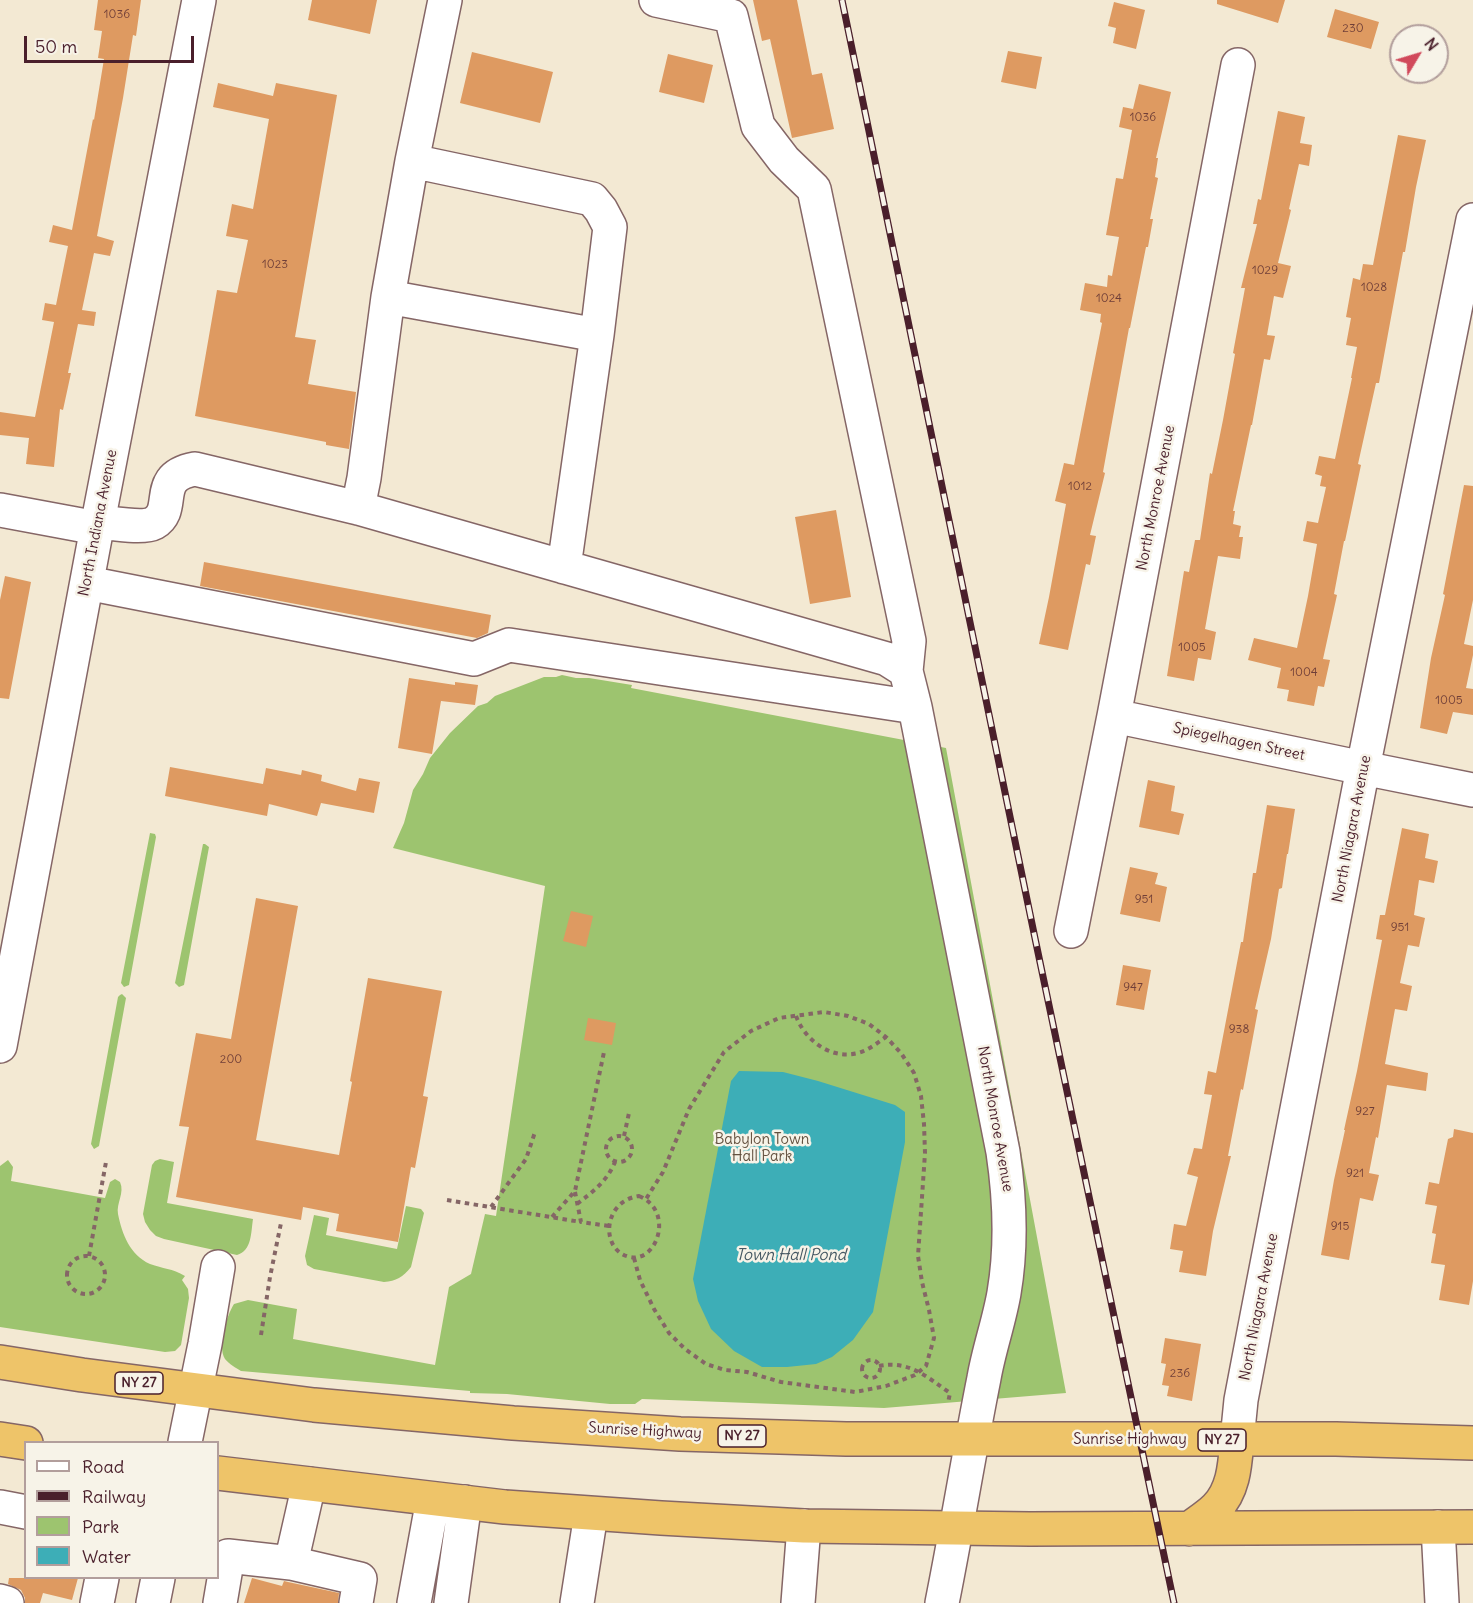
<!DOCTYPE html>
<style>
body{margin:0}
#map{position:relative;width:1473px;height:1603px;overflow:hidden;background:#f3e9d3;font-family:Delius,sans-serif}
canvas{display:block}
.legend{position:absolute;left:24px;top:1441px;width:195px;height:138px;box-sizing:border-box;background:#f7f3e8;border:2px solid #b29e9c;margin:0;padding:8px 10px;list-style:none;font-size:18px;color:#4a1f2b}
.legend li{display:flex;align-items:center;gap:12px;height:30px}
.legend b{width:30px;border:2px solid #b29e9c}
.north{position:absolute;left:1389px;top:24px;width:60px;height:60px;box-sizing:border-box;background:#f7f3e8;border:2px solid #b29e9c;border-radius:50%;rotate:52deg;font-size:16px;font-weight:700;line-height:24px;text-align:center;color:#4a1f2b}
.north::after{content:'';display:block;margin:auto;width:21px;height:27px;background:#d1495b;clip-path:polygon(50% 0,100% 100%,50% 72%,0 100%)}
.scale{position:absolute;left:24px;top:36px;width:170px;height:27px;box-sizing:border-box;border:3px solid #4a1f2b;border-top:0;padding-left:8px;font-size:18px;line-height:21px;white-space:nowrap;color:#4a1f2b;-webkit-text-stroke:4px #f7f3e8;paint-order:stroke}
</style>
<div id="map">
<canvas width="1473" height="1603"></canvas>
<ul class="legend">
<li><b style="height:8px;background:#fff"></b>Road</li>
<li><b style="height:8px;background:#4a1f2b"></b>Railway</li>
<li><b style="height:16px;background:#9dc46f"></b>Park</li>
<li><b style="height:16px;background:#3daeb7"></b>Water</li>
</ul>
<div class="north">N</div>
<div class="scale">50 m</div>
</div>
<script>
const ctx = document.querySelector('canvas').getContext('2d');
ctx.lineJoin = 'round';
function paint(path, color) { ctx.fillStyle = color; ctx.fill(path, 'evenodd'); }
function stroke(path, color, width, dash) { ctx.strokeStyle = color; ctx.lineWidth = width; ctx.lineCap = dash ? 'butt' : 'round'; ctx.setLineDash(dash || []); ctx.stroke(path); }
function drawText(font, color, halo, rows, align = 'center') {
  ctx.font = font + ' Delius,sans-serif'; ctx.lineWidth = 5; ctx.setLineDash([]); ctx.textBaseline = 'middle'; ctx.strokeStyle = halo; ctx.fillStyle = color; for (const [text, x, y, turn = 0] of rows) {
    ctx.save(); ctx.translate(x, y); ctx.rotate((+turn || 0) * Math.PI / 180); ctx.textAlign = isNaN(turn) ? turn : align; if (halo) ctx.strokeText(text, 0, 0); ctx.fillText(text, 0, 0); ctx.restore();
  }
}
paint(new Path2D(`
 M562 675 576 678H589L632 685 631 688 946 748 1066 1393 884 1408 642 1399 635 1404H610L507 1394 470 1393V1391L241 1371C236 1368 229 1364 225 1359 217 1346 227 1315 234 1304L248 1300 297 1309 293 1339 435 1365 449 1287 471 1274 485 1214 496 1216 545 886 393 848 404 823 413 790 423 774 430 758 450 733 478 706 487 703 495 696 544 677H556Z
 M150 833 155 834 156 837 129 985 124 987 121 983Z
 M203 844H205L209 847 184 985 179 987 175 983Z
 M122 994 126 998 99 1146 94 1149 91 1144 118 997 120 995Z
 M160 1159 174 1162 167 1203 253 1219C251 1232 252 1251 237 1255L164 1239 156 1236 150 1230 145 1222 143 1214 152 1165 155 1161Z
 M8 1160 13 1167 11 1181 105 1198 110 1182 115 1179 120 1182C125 1193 116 1203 118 1214 122 1234 130 1255 150 1264 163 1269 172 1268 185 1276L182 1280 188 1289 189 1298 181 1345 175 1351 165 1352 0 1327V1166Z
 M406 1206 421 1209 424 1213 411 1267C403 1277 396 1281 384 1282L314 1269 307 1265 305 1256 314 1215 329 1218 326 1235 397 1249Z`), '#9dc46f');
paint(new Path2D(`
 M739 1071 783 1072 818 1081 895 1105 905 1112V1142L873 1312 853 1340 832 1357 816 1364 787 1367H762L734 1351 711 1329 698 1301 693 1279 731 1081Z`), '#3daeb7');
paint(new Path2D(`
 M98 0H141L136 36 133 35 123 98 97 236 114 241 110 256 94 253 82 310 96 312 94 326 78 324 68 373H71L63 410 60 409 54 467 26 464 29 438 0 435V412L35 417 54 322 42 320 45 303 56 305 68 246 49 242 53 225 72 230 93 119 94 120 104 59 98 58 102 31 94 30Z
 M312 0H377L370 34 308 20Z
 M753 0H797L812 75 822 73 834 129 792 138 770 39 762 41Z
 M1217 0H1285L1278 23 1217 4Z
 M1114 2 1145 10 1136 49 1113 43 1116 28 1108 26Z
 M1335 9 1379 22 1371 49 1327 37Z
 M1008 51 1042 57 1036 89 1001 82Z
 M472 52 553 72 540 123 460 103Z
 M668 54 713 65 704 103 659 92Z
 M218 83 273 96 276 83 337 95 295 337 316 340 308 384 356 392 349 449 326 445V442L195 416 217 290 237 293 248 240 226 236 232 204 253 209 269 119 213 107Z
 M1139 84 1171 92 1156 158H1158L1155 177 1158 178 1150 219H1153L1148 247H1146L1130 328H1129L1103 472 1105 473 1090 535 1096 536 1090 565 1086 564 1068 650 1039 644 1049 597 1066 504 1055 501 1064 463 1074 465 1102 323 1100 322 1101 314 1080 310 1085 283 1107 287 1108 275 1112 276 1119 237 1106 235 1116 178 1123 179 1132 130 1119 127 1123 107 1133 109Z
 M1278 111 1305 117 1300 143 1312 145 1309 166 1299 164 1289 209 1291 210 1278 263 1291 266 1283 298 1274 296 1267 335 1275 336 1270 360 1264 359 1252 425H1251L1233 511H1235L1233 524 1241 526 1239 537H1243L1240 559 1218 556 1205 629 1216 632 1211 660 1198 658 1194 681 1167 676 1184 571 1189 572 1195 540H1200L1210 473 1212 474 1223 420 1235 354 1233 353 1245 288H1241L1257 224H1253L1258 199 1261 200Z
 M1398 135 1426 140 1416 187 1405 252H1403L1379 383H1376L1358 464 1361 465 1345 541H1344L1334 594 1337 595 1323 659 1330 660 1324 687 1318 686 1314 706 1287 701 1289 690 1277 688 1281 668 1248 660 1254 638 1297 648 1308 596 1317 544 1303 541 1307 521 1318 523 1326 487 1320 486 1322 476 1315 474 1319 456 1335 459 1352 378H1351L1357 347 1346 345 1351 318 1346 317 1353 278 1360 280 1363 264 1373 265Z
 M1464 485 1473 486V600L1464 644 1473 646V655L1466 688 1473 689V715L1453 712 1447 734 1420 728 1431 658 1445 595 1443 594Z
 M836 510 851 597 810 604 795 517Z
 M204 562 491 615 488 633 477 638 200 586Z
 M5 576 31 582 9 699 0 698V600Z
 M409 678 455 685V682L478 685 475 705 441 701 432 754 398 748Z
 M170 767 263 784 266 768 301 775 302 770 322 775 321 781 356 791 359 778 380 782 374 813 321 803 317 816 269 804 267 816 165 796Z
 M1148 780 1175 786 1171 811 1184 814 1179 835 1139 827Z
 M1267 805 1295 809 1288 854H1287L1282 888 1279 889 1271 939 1255 1009 1258 1010 1243 1090 1241 1089 1228 1156H1231L1213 1231 1206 1276 1179 1272 1183 1251 1170 1249 1174 1224 1186 1226 1198 1177 1187 1174 1194 1148 1202 1149 1212 1095 1204 1094 1208 1071 1216 1073 1241 942H1243L1253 873H1256Z
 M1402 828 1429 834 1425 858 1438 861 1434 883 1419 880 1414 915 1425 918 1419 947 1408 945 1400 983 1412 986 1407 1011 1395 1009 1385 1064 1428 1073 1426 1091 1387 1085 1378 1138 1376 1137 1369 1173 1379 1175 1373 1201 1360 1198 1349 1260 1321 1255 1334 1180 1345 1130H1344L1357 1071 1382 940 1376 939 1380 915H1385Z
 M1130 867 1158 873 1155 884 1167 887 1160 922 1120 914Z
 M256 898 298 906 256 1140 339 1155 352 1082 350 1081 368 978 442 991 423 1096 428 1097 415 1168 411 1167 398 1242 336 1231 339 1214 303 1207 301 1220 176 1197 189 1127 179 1126 196 1033 231 1039Z
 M571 911 593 916 586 947 563 941Z
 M1123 965 1151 970 1144 1010 1116 1005Z
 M588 1018 616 1023 612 1045 584 1040Z
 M1454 1129 1473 1133V1281L1469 1305 1439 1300 1445 1265 1431 1263 1436 1234 1432 1233 1437 1206 1425 1204 1429 1182 1439 1184 1448 1139 1453 1137Z
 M1165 1338 1201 1344 1192 1401 1167 1396 1169 1386 1162 1385 1166 1364 1161 1363Z
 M9 1578H78L72 1600 43 1593 40 1603H25V1598L21 1590 8 1584Z
 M252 1578 282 1586 284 1581 288 1582 339 1593 338 1603H244Z`), '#de9a61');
const minor = new Path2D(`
 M656 0 731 16 758 126 784 160 814 189 909 641 906 671
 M412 161 592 199 601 210 610 227 597 335
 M388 297 597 335 564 567
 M358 508 364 478 388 297 412 161 445 0
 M0 510 97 528
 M98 522C111 523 143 529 154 523 178 509 151 477 195 469L358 508 887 659 906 671 915 707 1003 1152C1010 1199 1012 1246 1004 1293 999 1322 989 1349 984 1378 969 1453 957 1528 942 1603
 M87 583 474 659 509 645 915 707
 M1114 716 1363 768 1473 790
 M1071 931 1114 716 1238 65
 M0 1046 98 522 199 0
 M1237 1440 1241 1400 1257 1316 1363 768 1473 220
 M185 1442 205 1344 218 1267
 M0 1507 26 1512
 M1438 1527 1442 1603
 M291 1563 309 1484
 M0 1601 7 1603
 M97 1603 102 1578
 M153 1603 158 1578
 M220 1603 228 1556 291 1563 360 1579 356 1603
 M414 1603 433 1499
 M451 1603 465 1502
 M577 1603 591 1514
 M798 1603 804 1526`);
const highway = new Path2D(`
 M0 1362 82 1375 314 1405 513 1423 680 1434 846 1439H1336L1473 1443
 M0 1439 26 1443
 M218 1473 505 1507 661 1518 804 1526 1030 1529 1473 1527
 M1189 1529C1198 1522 1208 1516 1216 1508 1234 1490 1235 1464 1237 1440`);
stroke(minor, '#856666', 36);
stroke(highway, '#856666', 36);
stroke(new Path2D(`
 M796 1016C805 1040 830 1060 858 1053 869 1050 877 1043 886 1037
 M606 1149a13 13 0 1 1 26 0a13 13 0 1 1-26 0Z
 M624 1136 629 1113
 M575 1192 581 1222 609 1226
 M639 1196C675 1211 657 1263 630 1257 600 1251 602 1201 639 1196Z
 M447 1200 581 1222
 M577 1204C594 1191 607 1181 615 1162
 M491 1207 526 1159 535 1132
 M552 1217 575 1191 604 1052
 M67 1275a19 19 0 1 1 38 0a19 19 0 1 1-38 0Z
 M89 1256 106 1162
 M634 1258 640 1280 654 1309 669 1333 685 1349 706 1364 725 1370 747 1372 781 1382 855 1392 886 1386 915 1375 926 1366 934 1338 929 1310 922 1282 918 1256 925 1153 924 1124 921 1096 914 1073 901 1053 886 1037 869 1024 848 1016 824 1012 779 1018 751 1031 724 1052 689 1109 663 1172 646 1199
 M261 1335 270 1277 281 1223
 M862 1369a9 9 0 1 1 18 0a9 9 0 1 1-18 0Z
 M879 1366C909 1360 927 1377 950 1393L948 1403`), '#856666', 4, [4.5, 4.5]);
stroke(minor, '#fff', 33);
stroke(highway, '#eec469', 33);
const rail = new Path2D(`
 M842 0 1036 943 1174 1603`);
stroke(rail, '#4a1f2b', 7);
stroke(rail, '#f7f3e8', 4.5, [14]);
drawText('12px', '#6f3e38', null, [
 ["1036",117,15],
 ["230",1353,29],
 ["1036",1143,118],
 ["1023",275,265],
 ["1029",1265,271],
 ["1028",1374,288],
 ["1024",1109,299],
 ["1012",1080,487],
 ["1005",1192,648],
 ["1004",1304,673],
 ["1005",1449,701],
 ["951",1144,900],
 ["951",1400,928],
 ["947",1133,988],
 ["938",1239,1030],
 ["200",231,1060],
 ["927",1365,1112],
 ["921",1355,1174],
 ["915",1340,1227],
 ["236",1180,1374]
]);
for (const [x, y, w] of [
 [139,1383,48],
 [742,1436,48],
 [1222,1440,48]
]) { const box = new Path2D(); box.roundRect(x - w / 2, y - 11, w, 22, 4.5); ctx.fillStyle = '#f7f3e8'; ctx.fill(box); stroke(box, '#4a1f2b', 1.5); }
drawText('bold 14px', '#4a1f2b', null, [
 ["NY 27",139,1383],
 ["NY 27",742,1436],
 ["NY 27",1222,1440]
]);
drawText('15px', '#4a1f2b', '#f7f3e8', [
 ["North Monroe Avenue",1156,498,-79],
 ["North Indiana Avenue",98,523,-79],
 ["Spiegelhagen Street",1239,742,12],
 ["North Niagara Avenue",1352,829,-79],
 ["North Monroe Avenue",995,1119,80],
 ["North Niagara Avenue",1259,1307,-79],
 ["Sunrise Highway",645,1431,3],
 ["Sunrise Highway",1130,1440]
]);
drawText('15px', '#63513f', '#f7f3e8', [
 ["Babylon Town",762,1140],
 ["Hall Park",762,1157]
]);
drawText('italic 16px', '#455863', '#f7f3e8', [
 ["Town Hall Pond",791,1255]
]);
</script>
